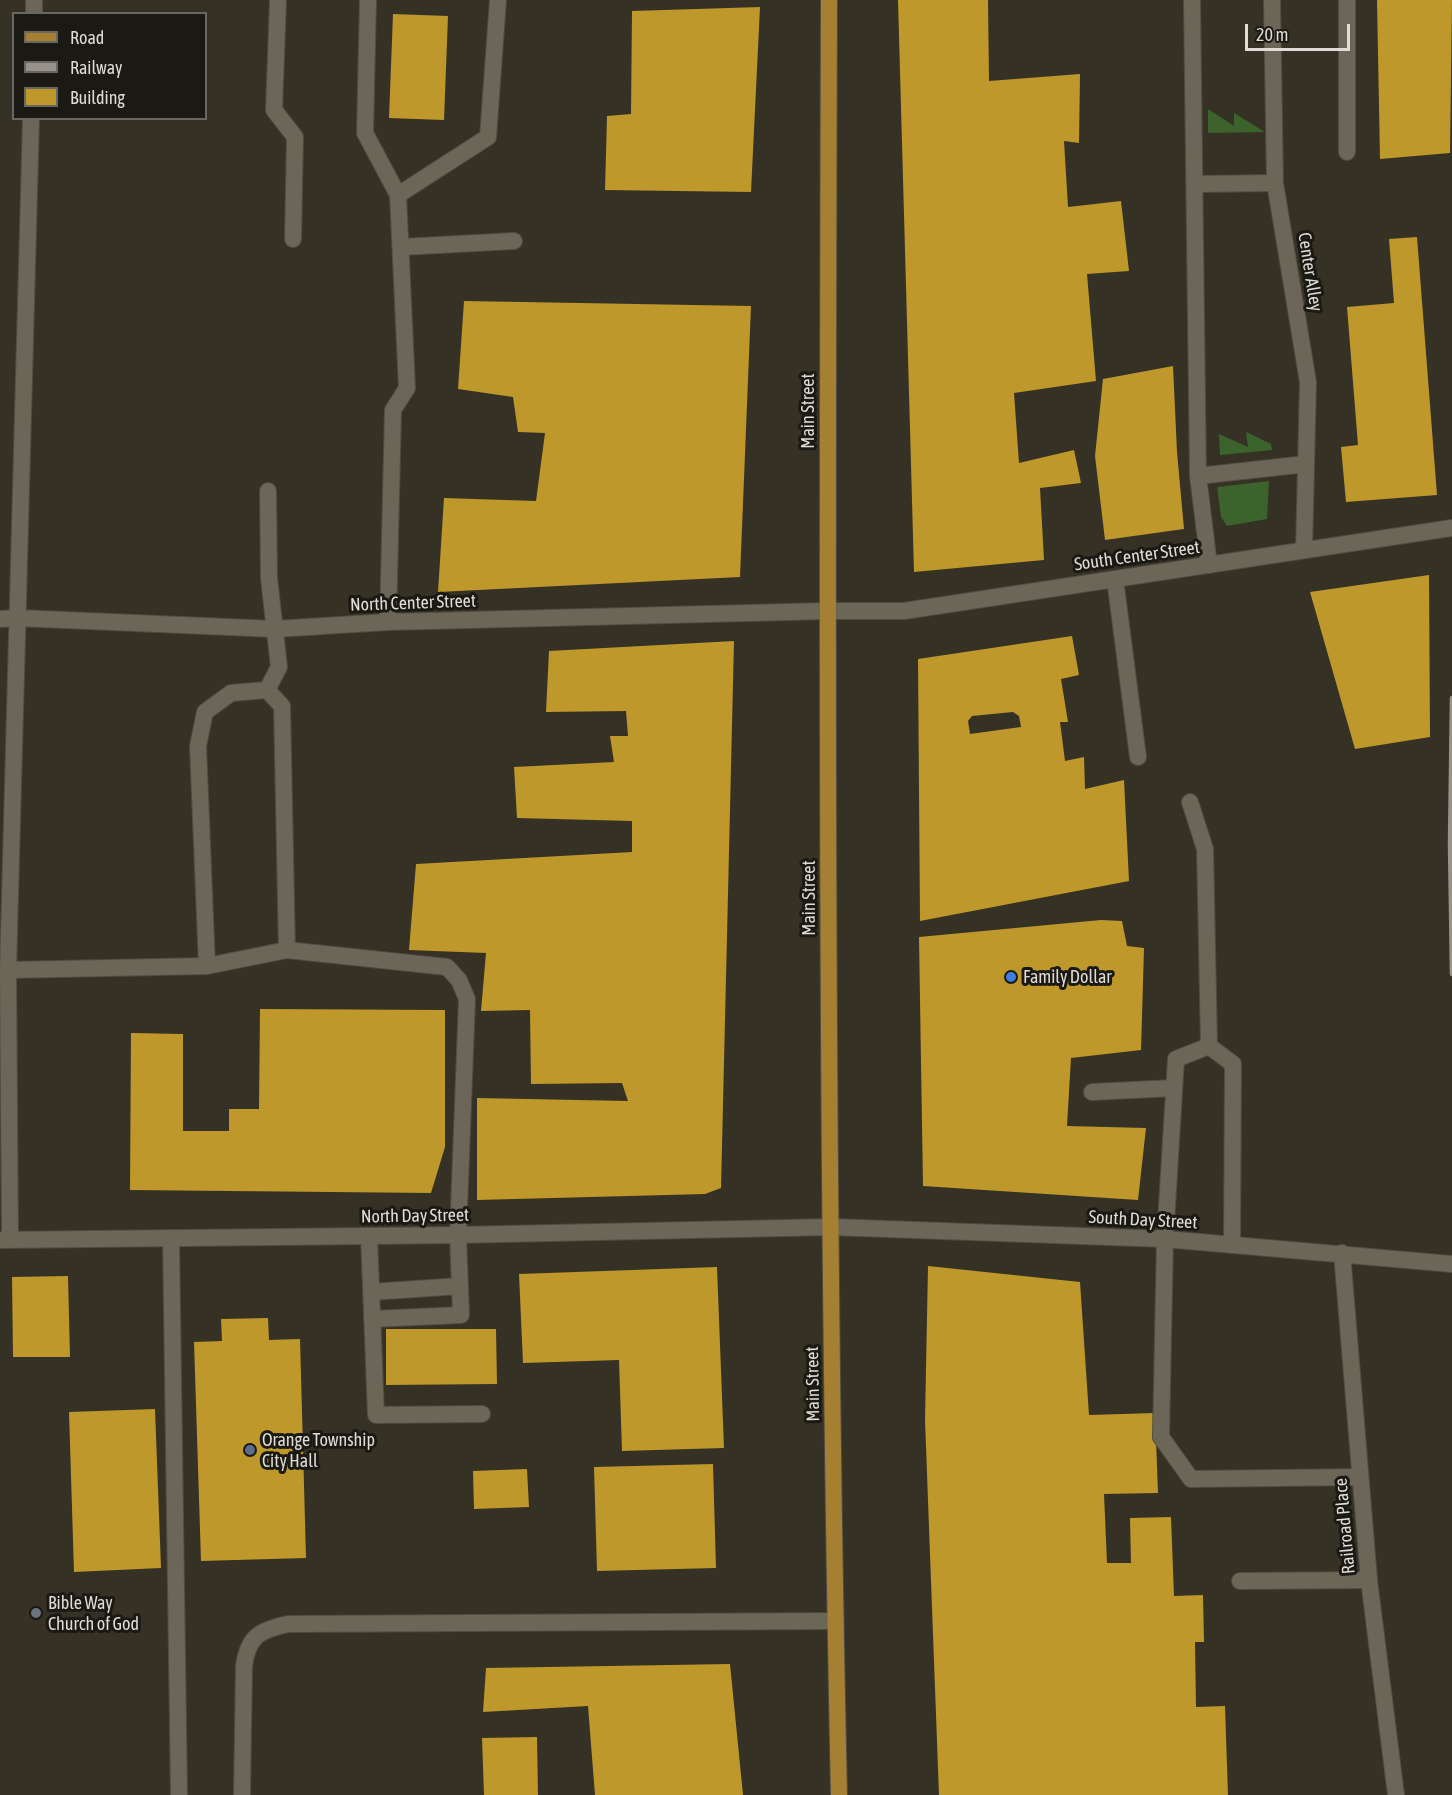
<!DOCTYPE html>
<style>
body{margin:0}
#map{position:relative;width:1452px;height:1795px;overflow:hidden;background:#363125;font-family:"Asap Condensed",sans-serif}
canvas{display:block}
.legend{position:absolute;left:12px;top:12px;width:195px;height:108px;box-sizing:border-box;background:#1b1914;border:2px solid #696761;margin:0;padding:8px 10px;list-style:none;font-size:18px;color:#dfdcd5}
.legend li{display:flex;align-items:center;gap:12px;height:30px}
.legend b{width:30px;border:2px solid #696761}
.scale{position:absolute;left:1245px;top:24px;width:105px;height:27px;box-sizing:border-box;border:3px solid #dfdcd5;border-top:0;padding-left:8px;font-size:18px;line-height:21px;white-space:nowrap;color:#dfdcd5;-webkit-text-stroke:4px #1b1914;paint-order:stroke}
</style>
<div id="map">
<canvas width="1452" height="1795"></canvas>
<ul class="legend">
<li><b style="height:8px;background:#a57f32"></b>Road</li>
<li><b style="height:8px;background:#97938a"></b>Railway</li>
<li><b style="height:16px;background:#be982b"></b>Building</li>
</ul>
<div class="scale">20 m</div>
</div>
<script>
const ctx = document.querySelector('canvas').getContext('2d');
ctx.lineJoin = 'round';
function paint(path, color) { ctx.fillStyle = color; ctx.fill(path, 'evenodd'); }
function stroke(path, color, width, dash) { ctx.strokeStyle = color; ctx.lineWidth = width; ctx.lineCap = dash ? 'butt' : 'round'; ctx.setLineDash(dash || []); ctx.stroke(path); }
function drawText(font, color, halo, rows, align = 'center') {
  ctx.font = font + ' "Asap Condensed",sans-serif'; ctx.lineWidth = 6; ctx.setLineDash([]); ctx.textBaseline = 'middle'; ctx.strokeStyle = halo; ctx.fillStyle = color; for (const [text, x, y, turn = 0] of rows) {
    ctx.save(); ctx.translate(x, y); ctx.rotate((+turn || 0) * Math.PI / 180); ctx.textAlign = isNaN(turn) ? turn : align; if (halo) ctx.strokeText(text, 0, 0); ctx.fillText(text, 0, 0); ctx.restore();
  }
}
paint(new Path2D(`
 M1208 109 1234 126V113L1265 132 1208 133Z
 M1246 432 1271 444 1272 450 1220 455 1219 434 1248 447Z
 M1269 481 1267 519 1227 526 1221 517 1217 487Z`), '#3b632b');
paint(new Path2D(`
 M898 0H988L989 81 1080 74 1079 143 1064 141 1068 207 1121 201 1129 271 1087 274 1096 381 1014 393 1019 463 1074 450 1081 483 1040 488 1044 560 914 572Z
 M1377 0H1452L1450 153 1380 159Z
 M760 7 751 192 605 190 607 116 631 114 632 11Z
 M393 14 448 16 444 120 389 118Z
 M1417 237 1437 495 1346 502 1341 447 1358 445 1347 307 1394 303 1389 239Z
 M464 301 751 306 740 577 438 592 444 498 536 501 545 433 518 432 513 397 458 389Z
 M1173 366 1177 452 1184 529 1105 540 1095 456 1103 379Z
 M1429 575 1430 737 1355 749 1310 592Z
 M1072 636 1079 675 1061 679 1068 722H1060L1065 761 1084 757 1085 789 1124 780 1129 881 920 921 918 659ZM1013 712 1019 716 1021 727 970 734 968 721 972 716Z
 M734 641 721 1188 705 1194 477 1200V1098L628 1101 622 1083 531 1084 530 1010 481 1011 486 953 409 950 416 864 632 852V821L517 818 514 767 614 762 610 736H628L626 711 546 712 549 651Z
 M1101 920 1122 921 1127 946 1144 948 1141 1050 1071 1058 1067 1126 1146 1128 1138 1200 923 1186 919 937Z
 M260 1009 445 1010V1147L431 1193 130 1190 131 1033 183 1034V1131H229V1109H259Z
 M928 1266 1080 1282 1089 1415 1155 1413 1158 1493 1104 1494 1107 1563H1131L1130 1518 1171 1517 1174 1596 1203 1595 1204 1642H1195L1196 1707 1225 1706 1228 1795H939L925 1420Z
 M717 1267 724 1448 622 1451 619 1360 523 1363 519 1274Z
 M68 1276 70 1357H13L12 1277Z
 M268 1318 269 1340 300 1339 306 1558 201 1561 194 1342 222 1341 221 1319Z
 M386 1329H496L497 1384 386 1385Z
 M155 1409 161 1568 74 1572 69 1412Z
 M713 1464 716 1568 597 1571 594 1467Z
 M527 1469 529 1507 474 1509 473 1471Z
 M730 1664 743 1795H595L588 1706 483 1712 486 1668Z
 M537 1737 538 1795H484L482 1738Z`), '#be982b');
const service = new Path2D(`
 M278 0 274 110 295 137 293 239
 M368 0 365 133 398 195 407 388 393 410 388 622
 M1192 0 1198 476 1209 565
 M1347 152V0
 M1195 184 1275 183
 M398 195 488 137 498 0
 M401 247 514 241
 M1198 476 1306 464
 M1115 579 1138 757
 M267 690 279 667 269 578 268 491
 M1190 802 1205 849 1209 1046
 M207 966 198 746 205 712 231 693 267 690 282 706 287 950
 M8 970 207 966 287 950 447 967 459 980 467 999 458 1235 461 1315 372 1319
 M1092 1092 1174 1088
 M369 1236 376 1415 482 1414
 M171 1238 179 1795
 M1232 1245 1233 1064 1209 1046 1176 1059 1165 1239 1161 1437 1191 1479 1360 1477
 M371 1292 460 1286
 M1240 1581 1369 1580
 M242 1795 244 1666C248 1636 260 1630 288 1624L835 1621`);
const minor = new Path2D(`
 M1272 0 1275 183 1308 382 1304 550
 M34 14V0
 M0 619 18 618 275 629 388 622 827 611
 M0 1240 458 1235 831 1227 1165 1239 1452 1264
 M10 1240 8 970 31 118
 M1342 1253 1369 1580 1396 1795`);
const secondary = new Path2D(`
 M827 611H904L1452 528`);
const primary = new Path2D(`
 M829 0C827 598 826 1197 839 1795`);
stroke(service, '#4f4c42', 18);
stroke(minor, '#4f4c42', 18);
stroke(secondary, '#4f4c42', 18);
stroke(primary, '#4f4c42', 18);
stroke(service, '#6c6659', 16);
stroke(minor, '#6c6659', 16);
stroke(secondary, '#6c6659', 16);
stroke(primary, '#a57f32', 16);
stroke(new Path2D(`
 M1452 698 1450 843 1452 974`), '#97938a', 4.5);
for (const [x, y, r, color] of [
 [1011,977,6,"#3f7fe0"],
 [250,1450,6,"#5c6f8a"],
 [36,1613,6,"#6b7280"]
]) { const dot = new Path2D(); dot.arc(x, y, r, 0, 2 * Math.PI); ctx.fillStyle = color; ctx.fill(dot); stroke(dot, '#1b1914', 2); }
drawText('18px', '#dfdcd5', '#1b1914', [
 ["Center Alley",1310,272,81],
 ["Main Street",808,411,-90],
 ["South Center Street",1137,556,-8],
 ["North Center Street",413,603,-2],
 ["Main Street",809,898,-90],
 ["North Day Street",415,1216,-1],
 ["South Day Street",1143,1220,3],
 ["Main Street",813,1384,-91],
 ["Railroad Place",1345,1526,-95]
]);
drawText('18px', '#dfdcd5', '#1b1914', [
 ["Family Dollar",1023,977],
 ["Orange Township",262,1440],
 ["City Hall",262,1461],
 ["Bible Way",48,1603],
 ["Church of God",48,1624]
], 'left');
</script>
